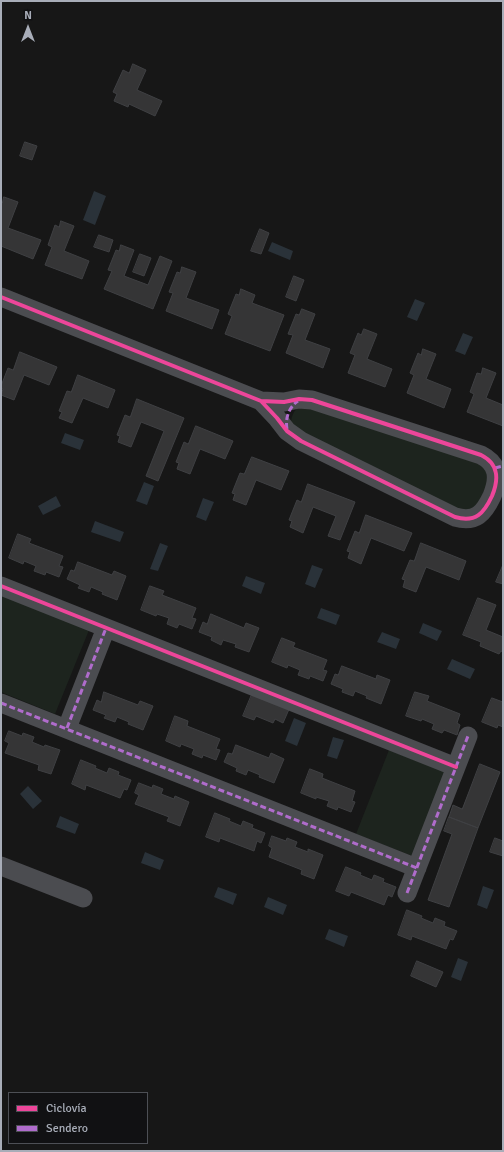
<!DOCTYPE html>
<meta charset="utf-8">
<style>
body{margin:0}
#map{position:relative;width:504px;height:1152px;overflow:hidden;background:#171717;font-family:Signika,sans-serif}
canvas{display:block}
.frame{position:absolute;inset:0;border:2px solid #a8adb8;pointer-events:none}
.legend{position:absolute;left:8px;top:1092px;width:140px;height:52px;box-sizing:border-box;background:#111113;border:1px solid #4d4f55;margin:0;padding:5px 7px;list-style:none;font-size:12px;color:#a8adb8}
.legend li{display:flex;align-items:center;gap:8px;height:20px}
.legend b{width:20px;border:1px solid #4d4f55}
.north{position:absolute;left:8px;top:8px;width:40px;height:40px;-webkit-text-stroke:3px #111113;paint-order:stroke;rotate:0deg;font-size:11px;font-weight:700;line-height:16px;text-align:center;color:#a8adb8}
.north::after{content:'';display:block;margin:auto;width:14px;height:18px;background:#a8adb8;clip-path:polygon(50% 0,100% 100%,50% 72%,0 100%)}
</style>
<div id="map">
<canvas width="504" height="1152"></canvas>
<div class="frame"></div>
<ul class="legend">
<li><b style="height:5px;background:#ed469a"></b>Ciclovía</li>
<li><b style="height:5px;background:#b06ccc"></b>Sendero</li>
</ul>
<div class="north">N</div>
</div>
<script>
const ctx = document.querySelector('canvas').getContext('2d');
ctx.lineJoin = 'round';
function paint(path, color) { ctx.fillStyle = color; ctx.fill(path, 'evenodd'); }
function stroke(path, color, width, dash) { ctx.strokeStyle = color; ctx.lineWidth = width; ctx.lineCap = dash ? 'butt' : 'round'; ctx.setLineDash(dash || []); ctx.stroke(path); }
paint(new Path2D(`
 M310 405 476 461 488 471V482L478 506 474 509 461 512 299 433 291 424C291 418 293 410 300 407 302 405 307 406 310 405Z
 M1 595 89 630 55 714 1 692Z
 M389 750 448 773 415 857 356 834Z`), '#1d241e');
paint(new Path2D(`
 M94 191 106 196 95 225 83 220Z
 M272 242 293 251 290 260 268 251Z
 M415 299 425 303 417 321 407 317Z
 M463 333 473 337 465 355 455 351Z
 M65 433 84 440 80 450 61 443Z
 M144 482 154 486 147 505 136 501Z
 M56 496 61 506 43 515 38 506Z
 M203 498 214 502 206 521 196 517Z
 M95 521 124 532 120 542 91 532Z
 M160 543 168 546 158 571 150 569Z
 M312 565 323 569 315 588 305 584Z
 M246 576 265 583 261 594 242 586Z
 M321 608 340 615 336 625 317 618Z
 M423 623 442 631 437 641 419 633Z
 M382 632 400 639 396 649 377 642Z
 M452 659 475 669 470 679 447 669Z
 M294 718 306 723 297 746 285 741Z
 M333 737 344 740 337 759 327 756Z
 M28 786 42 801 33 809 20 794Z
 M60 816 79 824 75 834 56 827Z
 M145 852 164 860 160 870 141 863Z
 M483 886 494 890 487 909 477 905Z
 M218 887 237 894 233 905 214 897Z
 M268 897 287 905 283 915 264 907Z
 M329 929 348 936 344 947 325 939Z
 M458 958 468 962 461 981 451 977Z`), '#2a3239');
const building = new Path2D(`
 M133 64 146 70 137 90 162 101 155 116 129 104 128 107 114 101 117 94 113 92 123 70 129 73Z
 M25 142 37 146 32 160 20 156Z
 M4 197 18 202 8 228 41 240 33 259 1 246V203H2Z
 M61 221 74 226 64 251 89 261 82 279 45 265 52 247 48 245 55 225 59 227Z
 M260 229 269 233 261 254 251 251Z
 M99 235 113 240 109 252 94 247Z
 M121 245 134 250 124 276 148 285 160 256 172 261 153 309 104 289 112 271 108 270 116 250 119 251Z
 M140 254 151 258 144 276 133 272Z
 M182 267 196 272 186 298 219 310 212 329 166 311 173 293 169 292 177 272 180 273Z
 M294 276 304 280 296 301 286 297Z
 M241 289 255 295 252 303 284 315 270 351 225 334 232 316 228 314 236 294 239 295Z
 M302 309 315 314 305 340 330 349 323 368 286 353 293 335 288 334 296 314 299 315Z
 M364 329 377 334 367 359 392 369 385 387 348 373 355 355 350 353 358 333 361 335Z
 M423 349 436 354 426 379 451 389 444 408 407 393 414 375 410 373 418 353 421 355Z
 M20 352 57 367 49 385 24 375 14 400 1 395 3 389 1 388V386L8 368 13 370Z
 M483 368 496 373 486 398 503 405V426L467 412 474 394 470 392 477 373 481 374Z
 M78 375 115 390 108 408 83 398 72 423 59 418 62 412 59 411 67 391 71 392Z
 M137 399 184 418 158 481 146 476 164 431 141 422 131 447 118 442 120 436 117 435 125 415 130 417Z
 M196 426 233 441 225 459 200 449 190 474 177 469 179 463 176 462 184 442 188 444Z
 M252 457 289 471 281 490 256 480 246 505 233 500 235 494 232 493 240 473 244 474Z
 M308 484 355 502 340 540 328 536 336 516 313 507 303 533 290 527 292 521 289 520 297 500 301 502Z
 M366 515 412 533 404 551 371 538 361 564 348 558 350 552 347 551 355 531 359 533Z
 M18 534 31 539 29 543 63 556 59 566 63 567 59 577 46 572 45 575 34 571 36 566 24 561 23 564 9 558Z
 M421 543 466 561 459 580 426 567 416 592 403 587 405 580 402 579 410 560 414 561Z
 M78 562 112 575 114 571 126 576 117 600 102 594 103 592 91 587 89 592 78 588 80 585 67 579 71 570 74 571Z
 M503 565V584L496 582Z
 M150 586 164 591 162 595 196 608 192 618 196 619 192 629 179 624 177 628 167 624 169 618 157 614 156 616 141 610Z
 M478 598 496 605 486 630 503 637V652L501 651 499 654 480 646 481 642 463 635Z
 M211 614 244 628 246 623 259 628 249 652 235 647 236 644 223 640 221 645 211 640 212 637 199 632 203 622 207 624Z
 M282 638 295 643 293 647 327 660 323 670 327 671 323 681 310 676 309 679 298 675 300 670 288 665 287 668 272 662Z
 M342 666 376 679 377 675 390 680 381 704 366 698 367 696 355 691 353 696 342 692 343 689 331 684 335 674 338 675Z
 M104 692 138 705 140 701 153 706 143 730 128 724 129 722 117 717 115 722 104 718 106 715 93 710 97 700 101 702Z
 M253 692 290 707 283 723 275 719 273 723 256 716 254 720 243 716Z
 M415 692 429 696 427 701 460 714 457 723 460 725 457 735 444 730 442 733 432 729 434 724 422 719 421 721 406 716Z
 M492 698 503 702V727L498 725 497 728 482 722Z
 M175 716 188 721 187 726 220 739 216 749 220 750 216 760 203 755 202 758 192 754 194 749 181 744 180 747 166 741Z
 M9 731 22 736 23 733 34 737 32 742 44 747 45 745 60 750 51 774 38 770 39 765 5 753 9 743 5 741Z
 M236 745 269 758 271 753 284 759 274 783 259 777 260 775 248 770 246 775 236 771 237 768 224 762 228 753 232 754Z
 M81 760 96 766 95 768 107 773 109 768 119 772 118 775 131 780 127 790 124 789 120 798 86 785 85 790 72 784Z
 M480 764 500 772 478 828 449 817 453 805 462 809Z
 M310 769 323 774 322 778 355 791 352 801 355 802 351 812 338 807 337 810 327 806 329 801 316 797V799L301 793Z
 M139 783 152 788 153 785 163 789 161 794 174 799 175 796 189 802 180 826 167 821 169 817 135 804 139 795 135 793Z
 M215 813 230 819 229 821 241 826 243 821 253 825 252 828 265 833 261 843 257 841 254 851 220 838 219 842 206 837Z
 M449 817 478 828 449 907 428 900 452 834 444 831Z
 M272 836 286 841 287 838 297 842 295 847 308 852V849L323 855 314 879 301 874 302 870 269 857 272 848 269 846Z
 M495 838 503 841V856L490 852Z
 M346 867 361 873 360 875 372 880 374 875 384 879 383 882 396 887 392 897 388 895 384 905 351 892 349 896 336 891Z
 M407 910 422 916 421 918 433 923 435 918 445 922 444 926 457 931 453 940 450 939 446 949 412 936 411 940 398 935Z
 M417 961 443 972 436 987 411 976Z`);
paint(building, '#353536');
stroke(building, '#3f4043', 1);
stroke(new Path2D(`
 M1 297 261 401 284 402 299 399 312 400 481 455C499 464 499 479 492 496 484 513 476 523 455 517L301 441 287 431 277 418 261 401
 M1 586 456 767
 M1 703 417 868
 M67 728 106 628
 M1 866 83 898
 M407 893 468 736`), '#4b4c50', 19);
stroke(new Path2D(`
 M287 429C285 418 289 407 298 401
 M495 468 503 466
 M1 703 417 868
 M67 728 106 628
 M407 893 468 736`), '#b06ccc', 3, [6, 3]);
stroke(new Path2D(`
 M1 297 261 401 284 402 299 399 312 400 481 455C499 464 499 479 492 496 484 513 476 523 455 517L301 441 287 431 277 418 261 401
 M1 586 456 767`), '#ed469a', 4);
</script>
